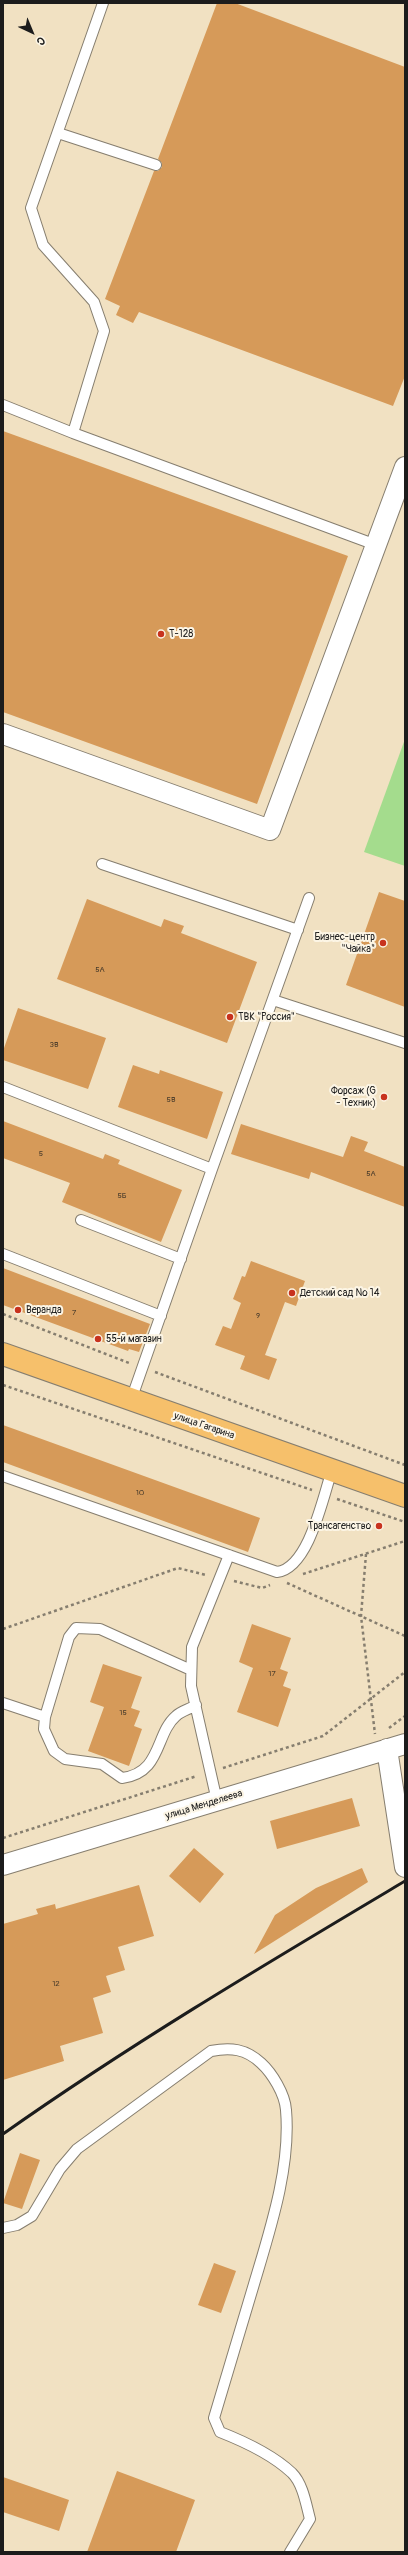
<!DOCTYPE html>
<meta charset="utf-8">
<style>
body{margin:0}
#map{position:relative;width:408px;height:2555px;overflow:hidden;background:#f1e1c2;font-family:Pangolin,sans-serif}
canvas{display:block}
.frame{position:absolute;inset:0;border:4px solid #1c1c1c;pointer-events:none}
.north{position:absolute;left:12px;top:12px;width:40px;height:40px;-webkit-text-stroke:3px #fcf5e5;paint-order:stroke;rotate:136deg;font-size:11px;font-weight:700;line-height:16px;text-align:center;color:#1c1c1c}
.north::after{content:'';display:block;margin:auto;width:14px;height:18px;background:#1c1c1c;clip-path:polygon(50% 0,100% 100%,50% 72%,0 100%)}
</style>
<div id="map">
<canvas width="408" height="2555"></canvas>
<div class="frame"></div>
<div class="north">С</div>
</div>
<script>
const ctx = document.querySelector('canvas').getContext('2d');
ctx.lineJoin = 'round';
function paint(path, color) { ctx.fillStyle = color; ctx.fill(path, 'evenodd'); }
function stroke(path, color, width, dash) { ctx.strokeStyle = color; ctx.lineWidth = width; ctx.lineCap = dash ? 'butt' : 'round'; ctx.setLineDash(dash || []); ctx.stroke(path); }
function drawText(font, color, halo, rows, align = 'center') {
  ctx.font = font + ' Pangolin,sans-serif'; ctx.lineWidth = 4; ctx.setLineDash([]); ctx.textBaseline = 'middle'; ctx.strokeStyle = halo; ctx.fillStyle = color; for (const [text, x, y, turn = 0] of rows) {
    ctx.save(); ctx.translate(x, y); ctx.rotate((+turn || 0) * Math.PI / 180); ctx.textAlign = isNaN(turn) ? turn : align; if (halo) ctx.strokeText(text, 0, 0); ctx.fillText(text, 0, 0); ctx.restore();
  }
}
paint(new Path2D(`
 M405 739V866L364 852Z`), '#a4dc8d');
paint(new Path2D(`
 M217 3H235L405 67V376L393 406 139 312 133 323 116 315 120 306 105 299 154 171H158L162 167V163L158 159Z
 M3 431 348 556 257 804 3 712Z
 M379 892 405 901V1007L346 985Z
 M87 899 161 927 164 919 184 926 181 933 257 962 227 1043 57 979Z
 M18 1008 106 1038 88 1089 3 1060V1051Z
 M133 1065 159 1074 160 1070 223 1092 207 1139 118 1107Z
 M3 1121 103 1159 105 1154 120 1160 118 1164 182 1190 161 1242 62 1202 70 1183 3 1158Z
 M241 1124 343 1157 351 1136 368 1142 364 1151 405 1167V1207L311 1172 309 1179 231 1154Z
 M251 1261 305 1281 296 1306 285 1302 265 1355 277 1359 269 1380 240 1369 245 1356 215 1345 223 1326 231 1329 241 1303 233 1299 242 1276 245 1277Z
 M3 1268 150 1324 139 1352 129 1349 128 1351 3 1305Z
 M3 1425 260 1518 248 1552 3 1462Z
 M252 1624 291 1638 280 1669 288 1672 283 1686 291 1689 278 1727 237 1712 253 1668 239 1662Z
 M103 1664 142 1677 131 1708 140 1711 134 1726 142 1729 129 1766 88 1751 104 1707 90 1702Z
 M352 1798 360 1826 277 1849 270 1821Z
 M194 1848 224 1874 200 1903 169 1876Z
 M362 1868 368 1882 254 1954 275 1915 316 1888Z
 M139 1885 154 1936 118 1947 125 1970 106 1976 111 1992 93 1998 103 2033 60 2046 64 2061 3 2080V1924L38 1914 36 1909 55 1904 56 1909Z
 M20 2153 40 2160 22 2209 3 2203Z
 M214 2263 236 2271 221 2313 198 2305Z
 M117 2471 195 2500 176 2552H87Z
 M3 2477 69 2500 59 2531 3 2512Z`), '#d69a59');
const lane = new Path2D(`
 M58 133 156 165
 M3 405 73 433 376 545
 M73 433 104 331 94 302 43 245 31 208 103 3
 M102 864 298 930
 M273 1000 405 1043
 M3 1087 212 1169 131 1400
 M212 1169 309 898
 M81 1220 181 1259
 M3 1254 161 1316
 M3 1476 277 1572C309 1568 323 1497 332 1470
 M191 1670 100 1629 76 1628 69 1637 45 1717 44 1729 54 1751 65 1759 102 1764 122 1778C162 1773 155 1734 176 1716 181 1711 190 1709 196 1705
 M3 1703 45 1717
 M217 1801 191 1686 192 1647 229 1555
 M3 2228 17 2225 32 2216 60 2169 77 2149 211 2051C231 2047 246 2049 261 2063 272 2073 285 2094 286 2110 291 2167 270 2230 254 2284 241 2329 227 2373 214 2418L220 2432C243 2441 274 2456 292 2473 303 2484 306 2504 310 2519L290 2552`);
const street = new Path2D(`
 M3 734 270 830 405 467
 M387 1749 405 1867
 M3 1865 405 1744`);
const primary = new Path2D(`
 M3 1354 405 1496`);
stroke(lane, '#867e6f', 12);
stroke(street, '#867e6f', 22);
stroke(primary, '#867e6f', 24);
stroke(new Path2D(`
 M3 1314 129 1363
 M155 1372 405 1465
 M3 1385 312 1490
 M337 1499 405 1522
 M366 1554 361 1616 375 1734
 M303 1574 405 1541
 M234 1581 262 1588 270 1585
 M287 1583 405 1636
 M3 1629 178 1568 206 1575
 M389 1728 405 1716
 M223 1768 323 1736 405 1672
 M3 1838 197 1776`), '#867e6f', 2.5, [3, 3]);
stroke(lane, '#fff', 10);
stroke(street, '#fff', 20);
stroke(primary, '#f6c06b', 22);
stroke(new Path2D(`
 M3 2134C132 2043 269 1962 405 1881`), '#1c1c1c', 3);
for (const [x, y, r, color] of [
 [161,634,4,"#c8321e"],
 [383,943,4,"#c8321e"],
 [230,1017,4,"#c8321e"],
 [384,1097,4,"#c8321e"],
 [292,1293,4,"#c8321e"],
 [18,1310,4,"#c8321e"],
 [98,1339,4,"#c8321e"],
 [379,1526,4,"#c8321e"]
]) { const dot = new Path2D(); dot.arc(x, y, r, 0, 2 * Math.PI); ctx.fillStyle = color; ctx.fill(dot); stroke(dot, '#fcf5e5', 1.5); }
drawText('8px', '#4a3c2b', null, [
 ["5А",100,970],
 ["3В",54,1045],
 ["5В",171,1100],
 ["5",41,1154],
 ["5А",371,1174],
 ["5Б",122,1196],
 ["7",74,1313],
 ["9",258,1316],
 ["10",140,1493],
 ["17",272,1674],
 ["15",123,1713],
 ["12",56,1984]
]);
drawText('10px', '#1c1c1c', '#fcf5e5', [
 ["Т-128",169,634],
 ["Бизнес-центр",375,937,"right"],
 ["\"Чайка\"",375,949,"right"],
 ["ТВК \"Россия\"",238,1017],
 ["Форсаж (G",376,1091,"right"],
 ["- Техник)",376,1103,"right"],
 ["Детский сад № 14",300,1293],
 ["Веранда",26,1310],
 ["55-й магазин",106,1339],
 ["Трансагенство",371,1526,"right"]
], 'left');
drawText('10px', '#1c1c1c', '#fcf5e5', [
 ["улица Гагарина",204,1426,19],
 ["улица Менделеева",204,1805,-17]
]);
</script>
